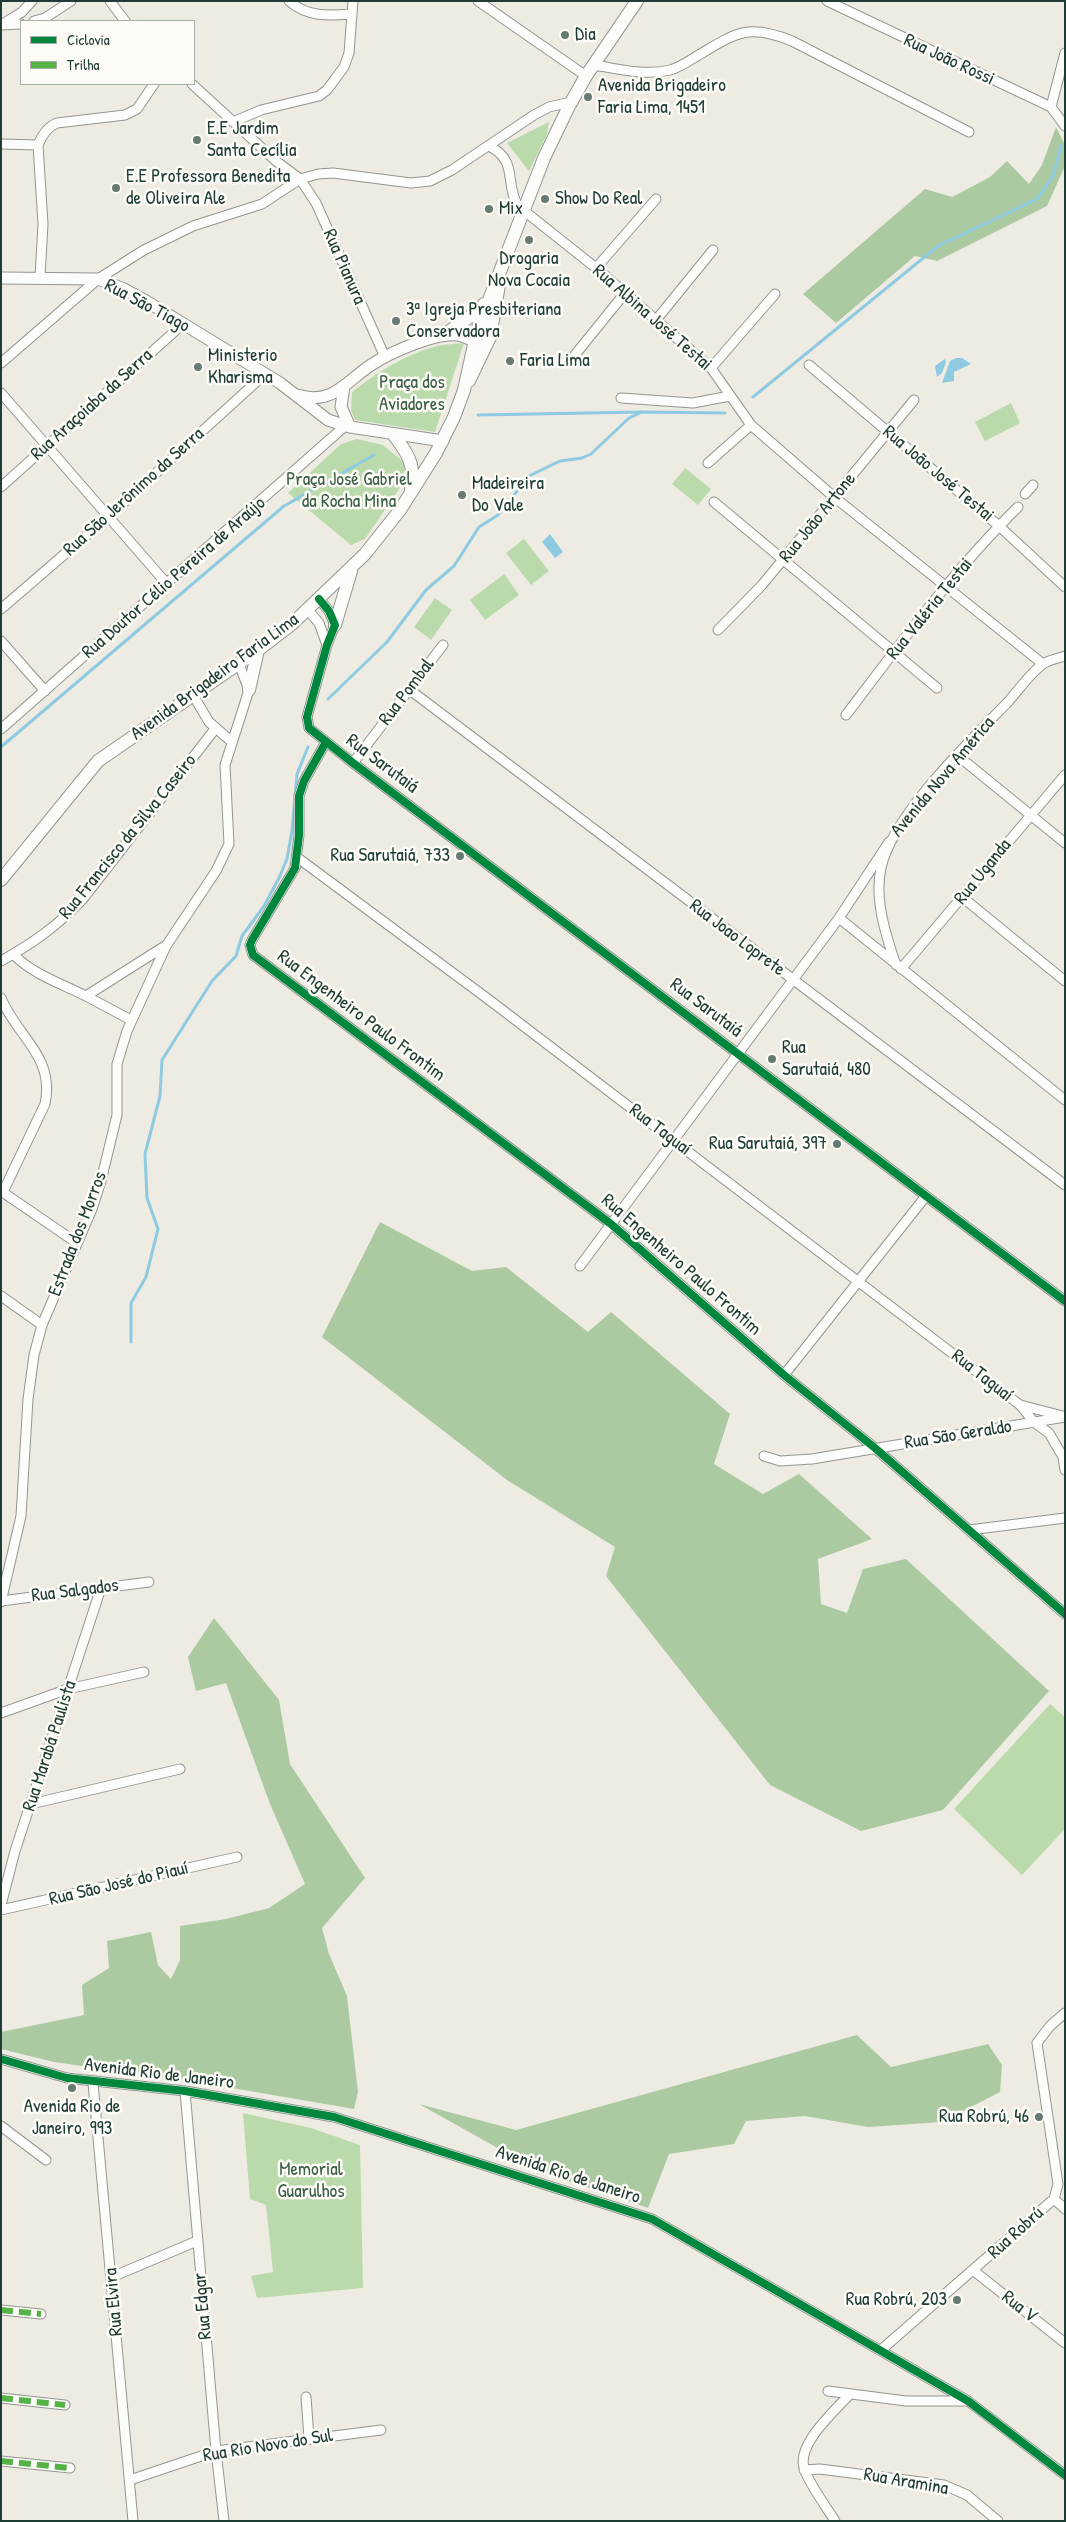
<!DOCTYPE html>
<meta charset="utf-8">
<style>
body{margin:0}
#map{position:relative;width:1066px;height:2522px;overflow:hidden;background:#eeece2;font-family:"Patrick Hand",sans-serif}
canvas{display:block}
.frame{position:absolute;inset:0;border:2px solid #1f3d34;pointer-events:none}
.legend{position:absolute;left:20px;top:20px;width:175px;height:65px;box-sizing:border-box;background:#fdfcf7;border:1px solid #a4b0a9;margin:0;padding:6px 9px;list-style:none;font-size:15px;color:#1f3d34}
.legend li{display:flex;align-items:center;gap:10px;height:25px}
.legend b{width:25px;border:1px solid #a4b0a9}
</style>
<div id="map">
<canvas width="1066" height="2522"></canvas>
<div class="frame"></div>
<ul class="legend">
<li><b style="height:6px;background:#00873e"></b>Ciclovia</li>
<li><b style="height:6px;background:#55b346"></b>Trilha</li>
</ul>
</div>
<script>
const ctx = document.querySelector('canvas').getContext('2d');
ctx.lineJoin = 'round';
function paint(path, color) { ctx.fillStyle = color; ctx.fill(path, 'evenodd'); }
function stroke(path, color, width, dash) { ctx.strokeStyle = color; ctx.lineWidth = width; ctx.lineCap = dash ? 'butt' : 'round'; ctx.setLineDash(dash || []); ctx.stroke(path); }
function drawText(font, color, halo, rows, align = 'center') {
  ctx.font = font + ' "Patrick Hand",sans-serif'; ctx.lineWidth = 5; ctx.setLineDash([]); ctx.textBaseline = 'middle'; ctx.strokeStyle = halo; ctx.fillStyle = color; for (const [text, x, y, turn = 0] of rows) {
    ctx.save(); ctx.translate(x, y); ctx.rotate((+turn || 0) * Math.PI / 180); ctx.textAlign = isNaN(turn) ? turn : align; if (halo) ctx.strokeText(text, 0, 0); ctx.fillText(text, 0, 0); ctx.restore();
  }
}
paint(new Path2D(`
 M549 122 547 134 529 171 507 143Z
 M464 343 435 432 355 420 351 410 352 392C376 373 406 354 437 346 445 344 455 344 464 343Z
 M1011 403 1020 423 985 441 975 422Z
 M357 439 383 445 405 463 404 482 365 539 351 545 288 493 341 444Z
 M685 468 711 489 698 505 672 484Z
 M524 539 549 571 531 585 506 553Z
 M504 574 519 595 485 620 470 600Z
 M435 598 452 610 431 640 414 627Z
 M1050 1704 1065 1717V1829L1022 1875 954 1809Z
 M243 2113 311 2128 360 2145 363 2288 257 2298 251 2276 273 2272 266 2205 250 2199Z`), '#bbdaac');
paint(new Path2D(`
 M1056 127 1065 145V166L1047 206 937 261 915 256 836 323 803 294 925 189 952 197 990 177 1007 161 1029 184 1042 165Z
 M380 1222 472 1271 506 1267 588 1332 611 1312 730 1414 714 1464 763 1494 799 1474 872 1539 818 1559 821 1604 847 1613 863 1569 906 1559 1049 1691 943 1810 861 1831 770 1785 606 1576 615 1547 507 1480 322 1337Z
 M214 1618 279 1700 290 1764 365 1878 322 1928 329 1954 347 1996 358 2092 354 2109 209 2084 54 2062 1 2049V2032L84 2015 82 1985 109 1968 107 1941 151 1932 158 1965 171 1979 180 1960V1926L226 1919 269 1908 305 1884 270 1804 226 1683 196 1691 188 1657Z
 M857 2035 891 2067 988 2044 1002 2065 1000 2092 942 2122 868 2127 805 2116 746 2121 734 2144 669 2154 648 2208 537 2170 419 2104 516 2130Z`), '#abcaa2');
paint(new Path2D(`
 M956 358H962L971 364 954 372V381L942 383 950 361Z
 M945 359 946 362 942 373 937 377 935 366Z
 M550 534 563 552 555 558 542 542Z`), '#8ecae2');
stroke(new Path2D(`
 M753 397 938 246 1037 199 1053 176 1061 146
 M478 415 642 412 725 413
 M328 699 387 642 426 590 454 566 479 527 498 515 529 476 560 461 582 458 591 454 629 418 642 412
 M1 747 284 506 374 455
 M131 1342V1303L146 1277 158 1229 147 1198 145 1154 160 1096 162 1060 212 981 236 956 242 936 264 906 279 878 287 859 292 831 297 774 308 747`), '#8ecae2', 3);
const minor = new Path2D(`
 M110 1 125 21
 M289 1C307 17 328 16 351 14
 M478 1 586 76
 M827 1 1051 107 1065 126
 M34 21 45 18 71 1
 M1 25 22 12 32 1
 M1 25 21 24
 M594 65C619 69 645 76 670 70 679 68 689 61 697 56 736 33 747 23 792 41L969 132
 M192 84 276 161 300 179 316 203 385 357
 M1051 107 1065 53
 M233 122 261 110 319 96 327 90 344 67 349 53 353 1
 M1 144 38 145
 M489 146C519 161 504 183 518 206L596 268 711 368 751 425 834 497 1043 664
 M596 268 656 199
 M40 277 43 224 38 145C42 135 47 127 57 123L125 115 137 109 154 84
 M656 320 713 250
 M574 356 625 293
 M1 363 98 279 144 250 193 226 262 204 300 179 318 174 333 173 411 183 430 181 452 170 534 115 549 107 571 102
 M809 365 999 526 1065 587
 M711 368 775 294
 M1 393 167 584
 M621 398 693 403 730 396
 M708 463 751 425
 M1 487 183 324
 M1025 494 1033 485
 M714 502 937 688
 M319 599 329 611 335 625 327 645 307 717 309 728 353 763 1065 1301
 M1 609 110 515 265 374
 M308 610 319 623 327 645
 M718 630 762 585 914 400
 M1 641 45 691
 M410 690 1065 1185
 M193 695 209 722 232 742
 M846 715C900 644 954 570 1018 507
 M1 729 345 426
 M326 742 304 781 299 796V835L295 868 252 940 250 945 253 955 611 1224 784 1375 875 1448 1065 1614
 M957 755 1065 843
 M353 763 443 645
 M298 858 488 999 1020 1405 1034 1422 1049 1433 1063 1457
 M962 897 1065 981
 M839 918 1065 1100
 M13 954C32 974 62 984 86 996L165 946
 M1 961C33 943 56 927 82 900L215 729
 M896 965C886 936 874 899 881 868 892 816 969 742 1007 703 1018 691 1030 673 1043 664 1049 660 1058 658 1065 656
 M901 969 1065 775
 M86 996 131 1020
 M1 998C17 1037 55 1056 45 1104L3 1192
 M1 1191 77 1243
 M580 1266 839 918 889 842
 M1 1296 42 1325
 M784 1375 926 1196
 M1020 1405 1063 1416
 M764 1456 780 1461 812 1459 1065 1417
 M1065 1456 1063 1457 1065 1470
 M969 1530 1065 1518
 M1 1601 149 1582
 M1 1602 21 1516 28 1399 34 1355 42 1325 92 1209 101 1181 117 1115V1064L127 1031 166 946 216 871 229 844 225 765 249 690 239 664
 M1 1713 68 1689 144 1672
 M31 1804 180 1769
 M1 1905 15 1851 101 1588
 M1 1910 237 1857
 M1 2059 67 2078 185 2091 334 2117 652 2219 968 2401 1065 2475
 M93 2083 133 2521
 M185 2091 216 2451 224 2521
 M1 2126 46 2160
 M1054 2199 1065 2209
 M974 2271 1065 2343
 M112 2277 197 2241
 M1 2310 41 2314
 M881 2350 1054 2199 1058 2184 1037 2043 1050 2026 1065 2013
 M828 2391 906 2401H967
 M306 2397 309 2438
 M1 2398 65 2405
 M1 2461 70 2468
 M804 2470 820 2469 944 2485 967 2495 998 2521
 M130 2480 216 2451 381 2430
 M835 2521C825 2505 812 2488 805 2471 794 2446 834 2412 849 2395`);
const tertiary = new Path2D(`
 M1 278 98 279 124 289 146 301 280 383 328 420 350 427 443 441
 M344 386 341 407 350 427
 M297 395C332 406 345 382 371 365 391 352 434 333 457 335 466 336 475 342 481 347`);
const secondary = new Path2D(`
 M444 335 475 313 484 304
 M469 381 490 337 499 285
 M393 434C407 452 416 465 411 489
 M335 625 351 571
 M249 690 258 650
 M1 880 98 761 258 650 292 624 365 554 400 510 436 453 454 417 464 390 477 331 544 158 569 106 586 76 637 1`);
stroke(minor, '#929690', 11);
stroke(tertiary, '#929690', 13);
stroke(secondary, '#929690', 14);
stroke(minor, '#fcfcfb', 9);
stroke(tertiary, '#fcfcfb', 11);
stroke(secondary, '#fcfcfb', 12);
stroke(new Path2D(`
 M1 2310 41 2314
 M1 2398 65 2405
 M1 2461 70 2468`), '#55b346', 6, [12, 6]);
stroke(new Path2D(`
 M319 599 329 611 335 625 327 645 307 717 309 728 353 763 1065 1301
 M326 742 304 781 299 796V835L295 868 252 940 250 945 253 955 611 1224 784 1375 875 1448 1065 1614
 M1 2059 67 2078 185 2091 334 2117 652 2219 968 2401 1065 2475`), '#00873e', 8);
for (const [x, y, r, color] of [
 [565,35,5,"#677a71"],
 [588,97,5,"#677a71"],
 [197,140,5,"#677a71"],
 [116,188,5,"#677a71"],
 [545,199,5,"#677a71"],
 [489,209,5,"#677a71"],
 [529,240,5,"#677a71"],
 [396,321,5,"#677a71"],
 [510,361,5,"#677a71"],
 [198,367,5,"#677a71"],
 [462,495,5,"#677a71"],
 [460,856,5,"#677a71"],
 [772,1059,5,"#677a71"],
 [837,1144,5,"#677a71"],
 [72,2088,5,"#677a71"],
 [1039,2117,5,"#677a71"],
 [957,2300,5,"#677a71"]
]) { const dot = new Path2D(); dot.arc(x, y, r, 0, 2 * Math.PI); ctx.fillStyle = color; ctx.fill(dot); stroke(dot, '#fdfcf7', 2); }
drawText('19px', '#1f3d34', '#fdfcf7', [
 ["Dia",575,35],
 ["Avenida Brigadeiro",598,86],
 ["Faria Lima, 1451",598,108],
 ["E.E Jardim",207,129],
 ["Santa Cecília",207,151],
 ["E.E Professora Benedita",126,177],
 ["de Oliveira Ale",126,199],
 ["Show Do Real",555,199],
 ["Mix",499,209],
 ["Drogaria",529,259,"center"],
 ["Nova Cocaia",529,281,"center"],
 ["3ª Igreja Presbiteriana",406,310],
 ["Conservadora",406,332],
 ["Ministerio",208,356],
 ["Kharisma",208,378],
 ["Faria Lima",520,361],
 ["Madeireira",472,484],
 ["Do Vale",472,506],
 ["Rua Sarutaiá, 733",450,856,"right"],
 ["Rua",782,1048],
 ["Sarutaiá, 480",782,1070],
 ["Rua Sarutaiá, 397",827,1144,"right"],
 ["Avenida Rio de",72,2107,"center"],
 ["Janeiro, 993",72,2129,"center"],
 ["Rua Robrú, 46",1029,2117,"right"],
 ["Rua Robrú, 203",947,2300,"right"]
], 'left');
drawText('19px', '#1f3d34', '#fdfcf7', [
 ["Rua João Rossi",949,60,25],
 ["Rua Pianura",344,267,66],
 ["Rua São Tiago",147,306,28],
 ["Rua Albina José Testai",652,318,41],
 ["Rua Araçoiaba da Serra",92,405,-42],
 ["Rua João José Testai",938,474,40],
 ["Rua São Jerônimo da Serra",134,492,-42],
 ["Rua João Artone",818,518,-51],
 ["Rua Doutor Célio Pereira de Araújo",174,578,-41],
 ["Rua Valéria Testai",930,609,-51],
 ["Avenida Brigadeiro Faria Lima",215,677,-36],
 ["Rua Pombal",407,692,-53],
 ["Rua Sarutaiá",382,764,37],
 ["Avenida Nova América",943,777,-50],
 ["Rua Francisco da Silva Caseiro",128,837,-51],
 ["Rua Uganda",983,872,-51],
 ["Rua Joao Loprete",737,938,37],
 ["Rua Sarutaiá",706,1008,37],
 ["Rua Engenheiro Paulo Frontim",361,1016,37],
 ["Rua Taguaí",660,1130,37],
 ["Estrada dos Morros",78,1234,-69],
 ["Rua Engenheiro Paulo Frontim",681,1265,41],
 ["Rua Taguaí",982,1376,38],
 ["Rua São Geraldo",958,1435,-9],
 ["Rua Salgados",75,1591,-7],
 ["Rua Marabá Paulista",50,1746,-72],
 ["Rua São José do Piauí",119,1884,-13],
 ["Avenida Rio de Janeiro",159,2074,7],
 ["Avenida Rio de Janeiro",568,2175,18],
 ["Rua Robrú",1016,2233,-42],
 ["Rua Elvira",114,2302,-95],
 ["Rua Edgar",203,2306,-95],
 ["Rua V",1019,2307,38],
 ["Rua Rio Novo do Sul",268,2446,-9],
 ["Rua Aramina",906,2482,10]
]);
drawText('19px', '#3c6047', '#fdfcf7', [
 ["Praça dos",412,383],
 ["Aviadores",412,405],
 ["Praça José Gabriel",349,480],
 ["da Rocha Mina",349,502],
 ["Memorial",311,2170],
 ["Guarulhos",311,2192]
]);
</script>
